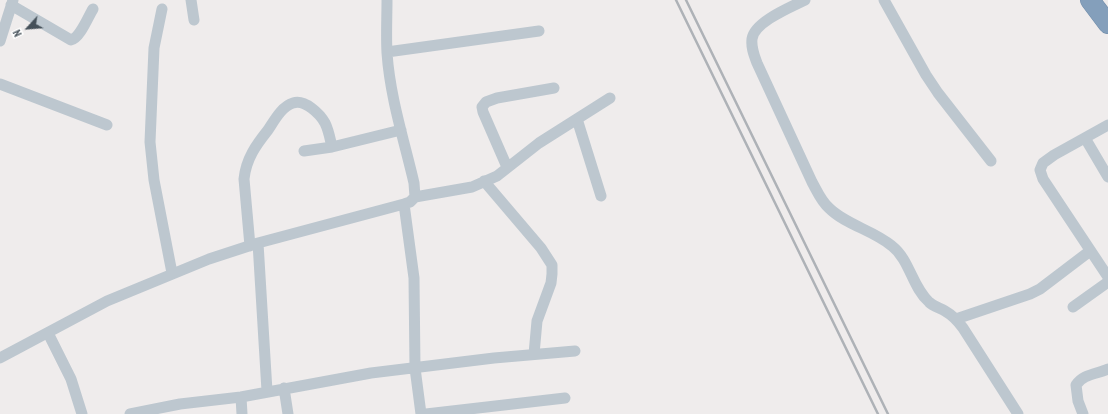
<!DOCTYPE html>
<style>
body{margin:0}
#map{position:relative;width:1108px;height:414px;overflow:hidden;background:#efecec;font-family:"PT Sans Narrow",sans-serif}
canvas{display:block}
.north{position:absolute;left:8px;top:8px;width:40px;height:40px;-webkit-text-stroke:3px #fff;paint-order:stroke;rotate:244deg;font-size:11px;font-weight:700;line-height:16px;text-align:center;color:#455059}
.north::after{content:'';display:block;margin:auto;width:14px;height:18px;background:#455059;clip-path:polygon(50% 0,100% 100%,50% 72%,0 100%)}
</style>
<div id="map">
<canvas width="1108" height="414"></canvas>
<div class="north">N</div>
</div>
<script>
const ctx = document.querySelector('canvas').getContext('2d');
ctx.lineJoin = 'round';
function stroke(path, color, width, dash) { ctx.strokeStyle = color; ctx.lineWidth = width; ctx.lineCap = dash ? 'butt' : 'round'; ctx.setLineDash(dash || []); ctx.stroke(path); }
const highway = new Path2D(`
 M1090 0 1108 24`);
stroke(highway, '#6f8aa7', 20);
stroke(new Path2D(`
 M191 0 194 20
 M805 0C791 7 754 22 752 39 751 48 754 55 757 63L812 182C817 191 821 201 829 208 846 225 873 230 892 246 910 260 912 287 929 302 933 306 940 308 945 311 952 315 958 321 963 328L1018 414
 M884 0 926 75 938 93 991 161
 M11 5 71 40C80 38 88 17 93 9
 M162 9 154 48 150 142 154 180 172 273
 M0 41 13 0
 M387 52 539 31
 M0 84 107 125
 M577 119 601 196
 M1108 125 1054 155 1043 163 1040 170 1043 179 1108 277
 M1085 138 1108 177
 M304 151 332 147 401 130
 M507 167 483 112 482 107 486 102 497 98 554 88
 M484 181 541 248 552 265V274L551 283 537 321 534 354
 M415 197 472 187 497 176 539 143 610 98
 M404 204 414 278 415 368 421 414
 M258 243 267 391
 M250 246 244 179C246 159 256 145 268 130 274 121 282 106 293 103 305 99 320 114 325 123 329 131 330 139 332 147
 M1073 307 1108 282
 M956 319 1030 294 1040 289 1090 251
 M48 333 71 379 82 414
 M0 358 107 301 209 259 258 243 404 204 410 202 415 197 414 183C404 140 390 97 387 53 386 35 387 17 387 0
 M284 388 288 414
 M241 397 242 414
 M130 414 180 404 241 397 371 373 494 358 575 351
 M426 414 565 398
 M1083 414 1078 401 1076 385C1083 374 1097 374 1108 369`), '#bdc7cf', 11);
stroke(highway, '#849fbb', 19);
stroke(new Path2D(`
 M676 0 878 414
 M686 0 888 414`), '#aeb2b7', 2.5);
</script>
